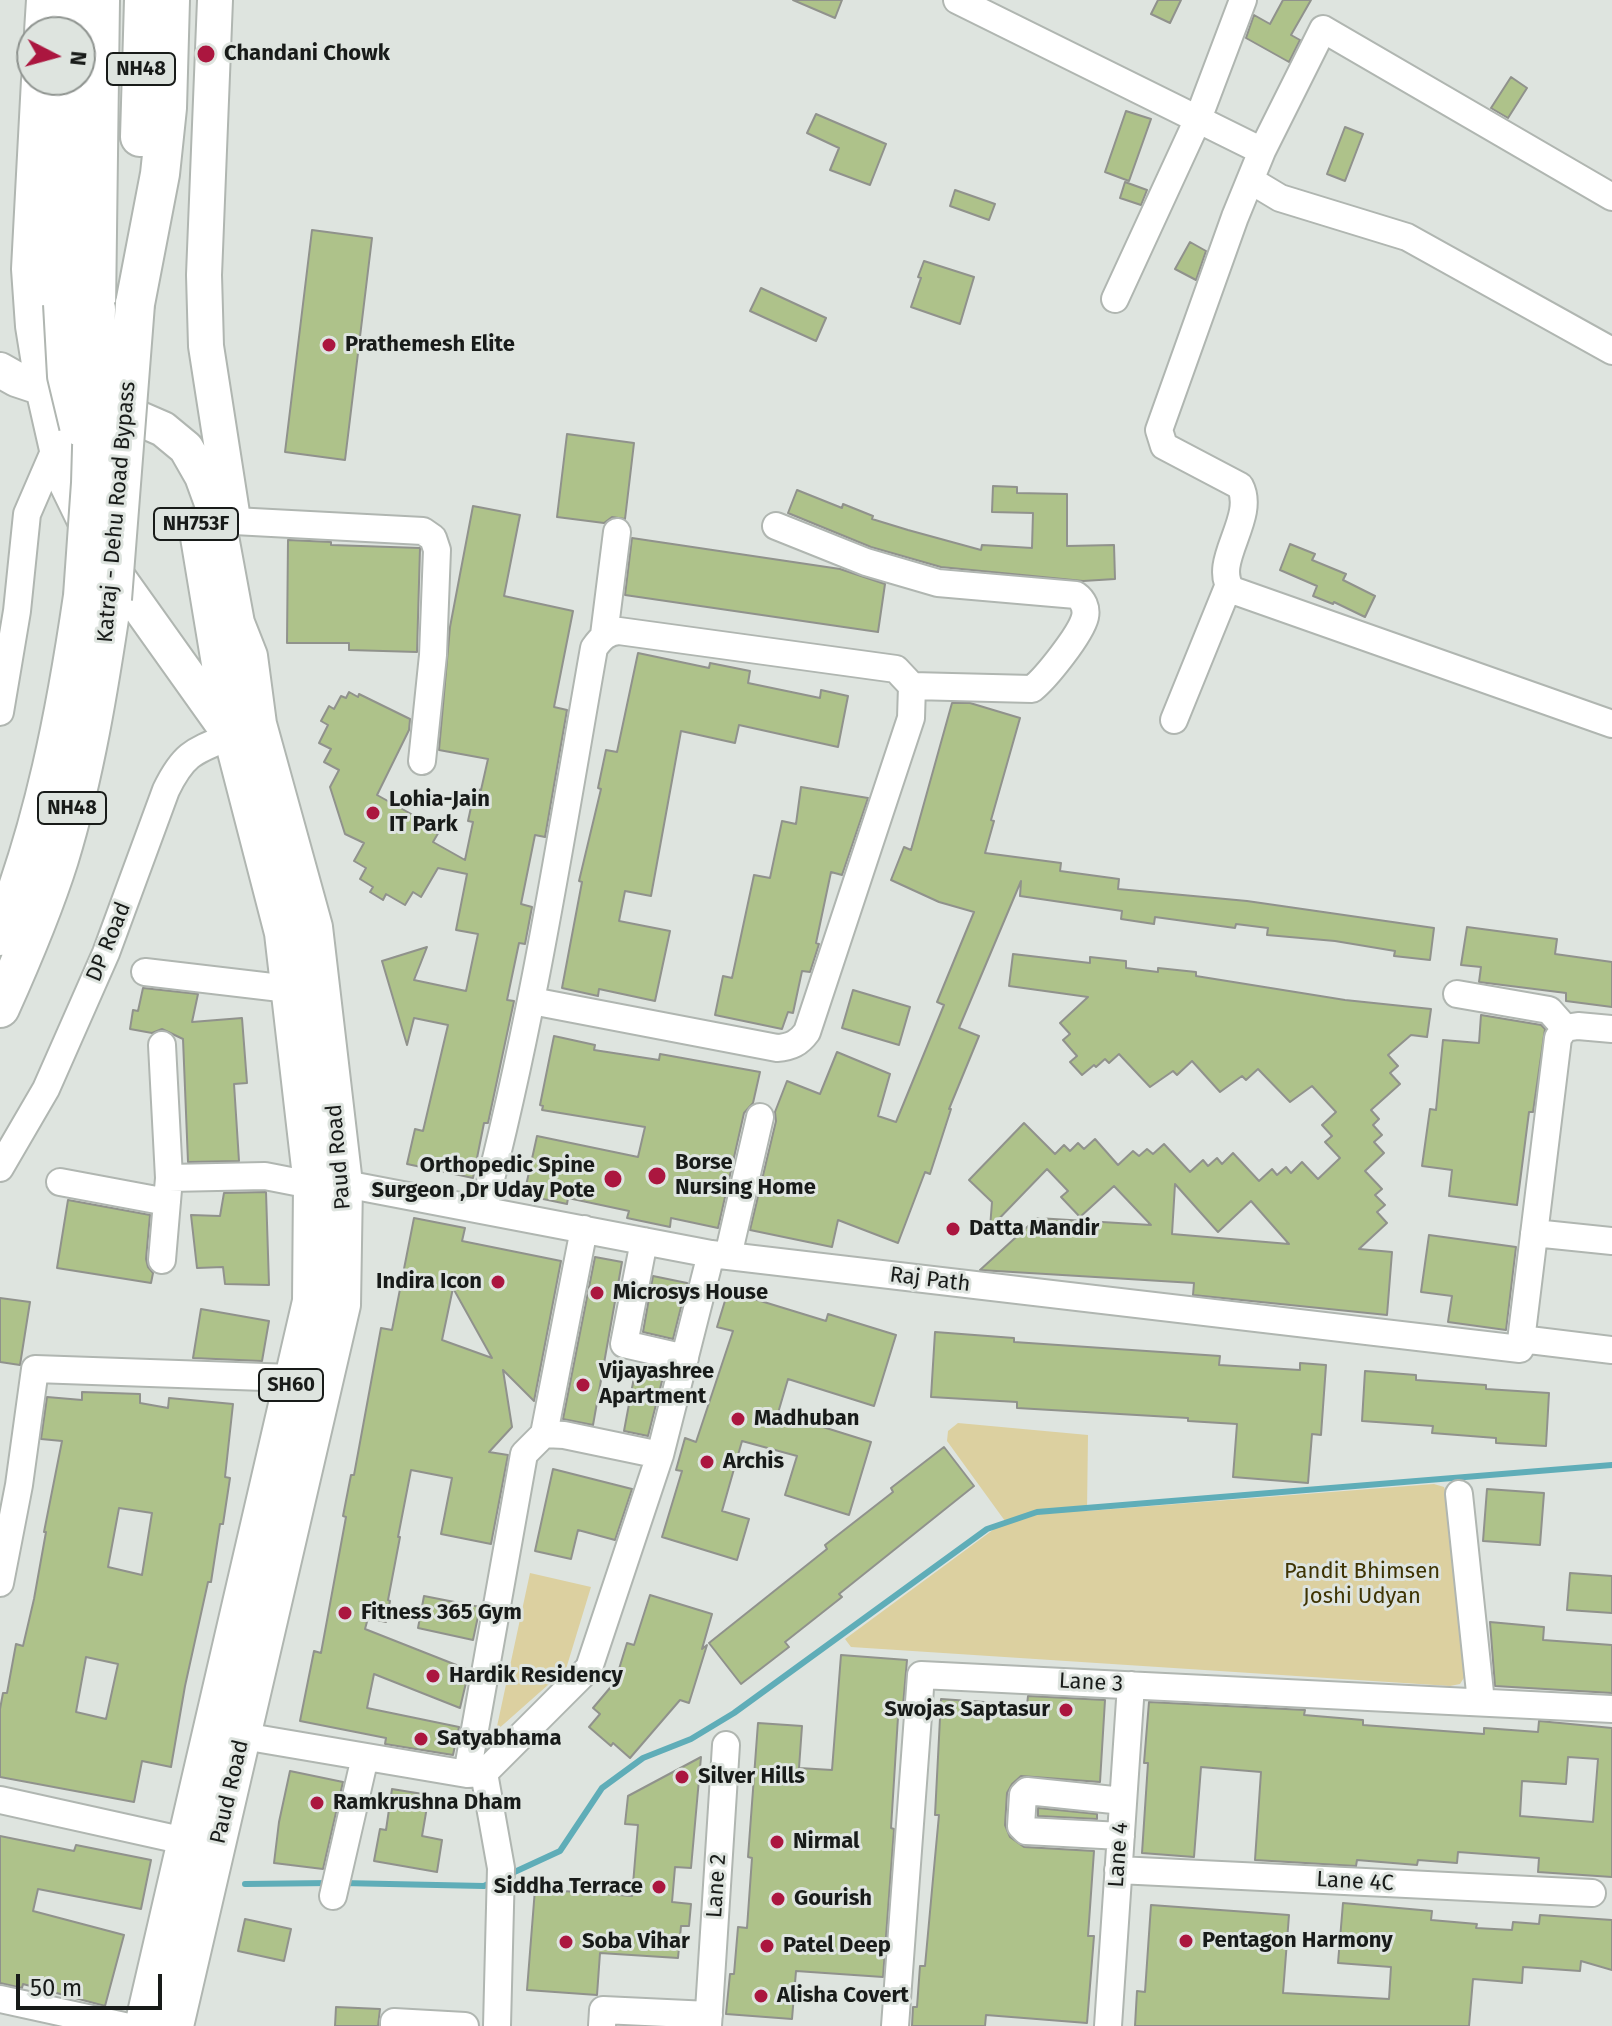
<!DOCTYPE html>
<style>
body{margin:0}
#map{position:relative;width:1612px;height:2026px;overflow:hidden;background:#dee4df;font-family:"Fira Sans",sans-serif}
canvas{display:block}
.north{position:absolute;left:16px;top:16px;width:80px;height:80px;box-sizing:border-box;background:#dee4df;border:2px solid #8f9490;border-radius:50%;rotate:96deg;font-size:22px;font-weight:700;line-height:32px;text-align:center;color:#181b19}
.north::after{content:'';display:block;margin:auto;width:28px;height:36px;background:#ab163f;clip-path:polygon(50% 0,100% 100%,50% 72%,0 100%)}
.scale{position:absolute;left:16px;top:1974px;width:146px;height:36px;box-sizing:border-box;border:4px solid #181b19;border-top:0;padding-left:10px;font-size:24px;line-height:28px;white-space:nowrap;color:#181b19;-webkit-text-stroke:6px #dee4df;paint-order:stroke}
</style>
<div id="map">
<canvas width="1612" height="2026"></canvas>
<div class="north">N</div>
<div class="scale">50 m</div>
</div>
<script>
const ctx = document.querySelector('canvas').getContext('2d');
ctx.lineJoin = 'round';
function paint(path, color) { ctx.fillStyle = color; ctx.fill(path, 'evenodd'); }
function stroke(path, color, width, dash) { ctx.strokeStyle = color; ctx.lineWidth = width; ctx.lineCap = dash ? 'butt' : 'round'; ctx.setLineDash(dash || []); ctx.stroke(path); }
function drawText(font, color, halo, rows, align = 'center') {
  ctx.font = font + ' "Fira Sans",sans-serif'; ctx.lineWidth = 6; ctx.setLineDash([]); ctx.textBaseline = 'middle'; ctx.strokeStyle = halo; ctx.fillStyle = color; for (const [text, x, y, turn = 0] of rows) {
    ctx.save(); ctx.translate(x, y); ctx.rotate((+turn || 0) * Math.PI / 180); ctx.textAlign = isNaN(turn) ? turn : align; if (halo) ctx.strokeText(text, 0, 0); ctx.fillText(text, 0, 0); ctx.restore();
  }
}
paint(new Path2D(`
 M958 1423 1088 1435 1087 1511 1434 1484 1444 1487 1449 1500 1467 1673 1460 1684 1450 1686 851 1647 845 1639 1005 1521 947 1441 948 1431Z
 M530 1573 591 1587 566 1669 496 1731Z`), '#dcd0a0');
stroke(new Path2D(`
 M508 1875 560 1851 602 1788 643 1758 691 1739 734 1713 987 1529 1037 1512 1612 1465
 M342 1883 484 1886 494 1881
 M245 1884 331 1883`), '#5fadb8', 6);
const building = new Path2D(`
 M793 0H842L835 18Z
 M1158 0H1181L1170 23 1151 14Z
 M1283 0H1311L1291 35 1300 40 1289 62 1246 38 1254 15 1270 24Z
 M1511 77 1527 88 1508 118 1491 108Z
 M1126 111 1151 119 1129 181 1105 172Z
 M816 114 886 144 870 185 830 170 839 148 807 133Z
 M1345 127 1363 134 1345 181 1327 174Z
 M1125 182 1147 190 1141 205 1120 198Z
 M955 190 995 204 989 220 950 206Z
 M312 230 372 238 345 460 285 452Z
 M1190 242 1206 251 1196 280 1175 269Z
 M924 261 974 277 960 324 911 307 921 278 918 277Z
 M761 288 826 318 816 341 750 311Z
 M567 434 634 443 625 519 612 517 604 523 557 517Z
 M993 486 1017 487V493L1067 494V546L1114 545 1115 579 1083 581 941 567 871 547 788 513 797 490 842 508 843 504 873 516 872 519 908 530 981 550 982 545 1032 548 1033 513 992 512Z
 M473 506 520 515 504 596 573 611 554 707 567 710 545 837 535 835 521 904 532 907 525 944 519 943 507 1000 514 1001 488 1123H484L473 1178 407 1164 415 1129 423 1131 448 1025 414 1018 407 1045 382 961 427 947 414 980 466 991 478 934 456 930 467 874 438 868 421 897 413 892 405 905 386 894 383 900 370 892 373 887 360 879 366 868 354 861 364 843 345 834 330 787 339 770 324 762 331 749 319 743 328 725 321 721 329 706 334 709 341 696 346 698 349 692 358 697 359 694 410 719 409 730 377 795 440 830 433 842 465 860 473 822 468 821 475 789 481 790 488 759 439 750 450 627Z
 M632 538 840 569 885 584 878 632 625 595Z
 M288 540 331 542V545L420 548 417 652 349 650V643H287Z
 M1290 544 1315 554 1312 560 1346 574 1343 580 1375 596 1365 617 1334 602 1333 604 1313 596 1317 586 1280 570Z
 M638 653 709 668 710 663 750 671 748 683 820 698 821 690 848 696 838 747 739 725 735 743 681 731 651 896 625 891 619 921 670 931 655 1001 599 989 598 996 562 988 582 882 579 881 601 789 598 788 606 750 617 752Z
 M952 703H970L1020 718 991 820 994 821 985 853 1061 863 1060 871 1119 879 1118 889 1247 901 1434 928 1430 960 1394 956 1395 951 1335 941 1267 935 1268 928 1236 924 1235 928 1155 917 1154 924 1121 919 1122 911 1020 896 1021 881 959 1028 979 1036 949 1109H951L930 1174 925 1172 898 1243 838 1220 832 1247 750 1230 776 1121 775 1112 787 1081 820 1094 837 1052 890 1074 878 1116 896 1122 944 1005 937 1002 974 912 939 902 891 880 904 847 911 850Z
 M801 787 868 798 842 875 831 872 816 943 819 944 810 972 802 971 793 1013 788 1012 782 1029 715 1015 723 976 732 978 754 875 770 878 782 821 796 824Z
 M1467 927 1557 939 1555 954 1612 962V1007L1566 1001V993L1479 982 1481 967 1461 965Z
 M1013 954 1090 963V957L1126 961V968L1158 972V968L1196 972V976L1345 1000 1431 1009 1427 1037 1411 1035 1388 1055 1398 1066 1390 1073 1400 1084 1371 1110 1379 1119 1373 1125 1382 1135 1374 1142 1384 1153 1365 1171 1382 1189 1375 1195 1385 1205 1377 1212 1387 1223 1359 1249 1392 1252 1387 1315 1193 1295 1194 1283 980 1270 1037 1218 1151 1225 1114 1186 1080 1217 1061 1197 1068 1191 1047 1169 990 1228 992 1202 969 1180 1024 1123 1055 1154 1064 1145 1070 1151 1078 1143 1084 1149 1095 1139 1118 1165 1133 1151 1139 1156 1147 1149 1153 1154 1164 1144 1190 1172 1203 1160 1208 1166 1217 1158 1222 1164 1233 1153 1259 1181 1272 1169 1277 1175 1286 1167 1291 1173 1302 1162 1318 1179 1340 1158 1325 1142 1332 1136 1322 1125 1336 1112 1312 1086 1290 1102 1258 1069 1246 1080 1242 1076 1220 1092 1192 1061 1177 1075 1173 1071 1150 1087 1119 1054 1109 1063 1105 1059 1096 1067 1094 1065 1082 1075 1070 1062 1077 1056 1063 1040 1070 1034 1060 1023 1088 997 1009 986ZM1175 1184 1218 1232 1251 1201 1289 1244 1172 1234Z
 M143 988 198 994 192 1022 242 1018 247 1083 234 1084 239 1161 188 1162 183 1039 162 1029 152 1033 130 1029 133 1010 138 1011Z
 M853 990 910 1007 899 1045 842 1028Z
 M1481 1015 1541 1025 1545 1029 1533 1112H1529L1517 1205 1449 1196 1452 1170 1422 1166 1430 1109 1436 1110 1443 1040 1479 1043Z
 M554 1036 595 1045 594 1050 659 1060 660 1054 760 1072 753 1103 744 1113 718 1228 671 1218 670 1227 627 1218 629 1211 568 1198 567 1204 524 1195 537 1136 638 1157 645 1127 542 1110 543 1106 540 1105Z
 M266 1192 269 1285 225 1284 223 1267 197 1268 191 1215 220 1216 224 1193Z
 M68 1200 150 1215 146 1259 148 1267 153 1273 151 1283 57 1268Z
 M414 1218 465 1228 462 1241 561 1261 534 1401 503 1370 512 1427 489 1452 508 1455 491 1544 441 1534 452 1478 411 1470 398 1537H400L388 1600 390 1601 386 1622 368 1618 365 1629 469 1670 460 1708 374 1674 367 1708 459 1727 453 1755 385 1744 386 1738 300 1721 314 1651 321 1653 346 1517 343 1516 351 1475H354L381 1328 392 1330ZM453 1288 492 1358 442 1340Z
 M1429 1235 1516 1247 1506 1330 1448 1322 1452 1296 1421 1292Z
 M595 1257 622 1262 593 1425 563 1419Z
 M653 1276 687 1283 673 1339 643 1332Z
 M728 1291 826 1321 828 1314 896 1335 874 1406 788 1379 778 1413 871 1442 849 1515 785 1495 797 1456 742 1441 722 1511 749 1519 737 1560 662 1537 682 1471 676 1470 685 1438 696 1442 733 1331 717 1327Z
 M0 1298 30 1302 20 1365 0 1362Z
 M201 1309 269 1321 262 1361 193 1358Z
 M935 1332 1014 1338V1342L1220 1356 1219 1365 1300 1370V1363L1326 1365 1321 1435 1312 1434 1308 1483 1233 1477 1237 1424 1188 1421V1418L1017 1408V1402L931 1397Z
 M1365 1371 1416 1375V1380L1486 1385V1389L1549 1393 1546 1446 1496 1443V1438L1432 1433 1433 1426 1362 1421Z
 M635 1372 663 1377 648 1436 624 1431Z
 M82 1392 140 1394V1403L168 1408 169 1398 233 1404 225 1477 230 1478 223 1524H220L211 1582H208L185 1686 171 1767 142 1761 134 1802 0 1777V1709L3 1693H7L16 1644 23 1646 34 1599 46 1532H44L62 1441 41 1439 47 1397 82 1400ZM119 1508 152 1513 142 1575 108 1567ZM86 1657 118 1664 106 1719 76 1712Z
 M944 1447 974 1486 839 1594 842 1597 785 1642 789 1647 741 1684 709 1643 827 1549 825 1545 893 1492 891 1488Z
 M553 1469 632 1489 615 1540 578 1530 571 1559 535 1551Z
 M1487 1489 1544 1493 1540 1545 1483 1541Z
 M1570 1573 1612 1576V1613L1567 1610Z
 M650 1595 712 1614 702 1649 707 1645 689 1703 680 1700 630 1758 613 1743 611 1746 589 1727 600 1714 593 1708 615 1682 627 1643 634 1645Z
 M424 1596 480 1607 473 1640 418 1628Z
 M1490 1622 1544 1627 1543 1640 1612 1645V1693L1495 1686Z
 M841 1655 907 1660 902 1717H898L891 1828 894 1829 883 1977 796 1971 792 2019 726 2014 730 1974H734L738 1927 747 1928 752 1858 748 1857 758 1723 802 1726 799 1768 832 1770Z
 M1028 1696 1105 1700 1100 1782 1021 1776 1012 1784 1007 1793 1005 1825 1010 1837 1024 1847 1094 1851 1088 1936H1094L1087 2023 986 2015 985 2026H912L913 2007H917L920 1966H925L933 1879 939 1815H935L941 1699 1027 1705Z
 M1149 1702 1305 1710 1304 1715 1363 1720V1725L1484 1734V1728L1538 1732 1539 1721 1612 1728V1877L1538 1872 1539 1858 1458 1852 1457 1863 1418 1860 1417 1865 1357 1860 1356 1866 1255 1860 1261 1772 1201 1767 1194 1857 1142 1853 1148 1763H1144ZM1568 1757 1598 1759 1593 1822 1520 1816 1522 1781 1566 1784Z
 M701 1757 691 1868 675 1867 672 1902 691 1904 689 1926H681L678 1958 600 1953 597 1995 527 1990 535 1889 632 1896 638 1825 625 1824 628 1796Z
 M290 1771 343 1782 323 1869 274 1863 279 1822Z
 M392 1789 429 1795 422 1836 442 1840 437 1872 374 1861 380 1829 386 1830Z
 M1038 1808 1097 1814V1819L1038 1816Z
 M0 1836 74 1851 76 1845 151 1860 141 1909 38 1889 33 1911 124 1935 105 2006 23 1984 22 1988 0 1983Z
 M1343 1903 1432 1911 1431 1920 1477 1924 1476 1928 1512 1930 1513 1922 1539 1924 1540 1915 1612 1920V1970L1581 1961 1580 1971 1523 1967 1522 1983 1473 1979 1469 2026H1135L1137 1991 1145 1992 1151 1905 1289 1915 1283 1993 1389 1999 1391 1967 1338 1963Z
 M245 1919 291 1929 284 1961 238 1951Z
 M336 2007 380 2009 378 2026H335Z`);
paint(building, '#aec28a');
stroke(building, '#90928c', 2);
const minor = new Path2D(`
 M957 0 1262 151 1235 217 1159 430 1164 446 1240 486C1257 518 1210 563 1232 590L1612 724
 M1262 151 1323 29 1612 197
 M1250 180 1280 198 1407 237 1612 351
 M1115 299 1198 119 1243 0
 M234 521 423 531 433 538 437 550 433 655 422 761
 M776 526 866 562 938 583 1076 595C1083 600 1087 608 1085 617 1081 634 1046 678 1032 689L912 686
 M604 635 617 532
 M0 712 17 611 27 514 56 447
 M1174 720 1228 587
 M145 972 289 989
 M1457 994 1549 1010 1565 1028
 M0 1168 46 1089 106 953 166 790C184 753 194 751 231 736
 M169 1178 265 1176 311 1185
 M60 1182 167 1202
 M345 1184 711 1254 1520 1349 1558 1038 1565 1028 1578 1026 1612 1029
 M483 1210C532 1025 561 836 594 648 601 638 607 632 619 631L896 669 912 686 911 718 807 1032C799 1043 791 1047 777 1048L532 1001
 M1534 1233 1612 1241
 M644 1241 624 1344 685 1358
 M728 1256 760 1117
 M162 1260 169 1178 162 1045
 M1521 1339 1612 1350
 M544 1434 584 1229
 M1459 1494 1481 1702
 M0 1583 19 1485 35 1369 293 1378
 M243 1736 467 1774 484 1773 589 1668 660 1455 711 1254
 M484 1773 501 1868 497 2026
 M467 1774 524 1454 544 1434 564 1435 660 1455
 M0 1800 203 1845
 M1121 1836 1026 1831 1021 1826 1023 1795 1027 1791 1123 1801
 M1118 1870 1592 1893
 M333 1896 365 1757
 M0 1999 124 2026
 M394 2026V2022L465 2026
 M602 2026 603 2010 709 2015
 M708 2026 726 1745
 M895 2026 921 1675 1612 1709
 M1108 2026 1131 1685`);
const major = new Path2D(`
 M215 0 204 275 206 346 232 513
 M42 32 44 0
 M39 80 29 269 33 326 43 388 63 476 100 552 226 729
 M0 370 16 379 43 388 73 390 163 429 186 448 202 476 218 520 237 623 250 656 259 724 315 927 345 1184 343 1305 176 2026
 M142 2026 310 1301 311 1185 282 933 231 736 196 525`);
const highway = new Path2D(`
 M66 0 68 32
 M140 137 144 0
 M63 304 67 80
 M135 304 160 174 167 108 170 0
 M96 309 100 0
 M0 936C44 827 66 712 83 596
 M0 1008C22 959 43 910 59 859 85 774 99 686 112 599`);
stroke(minor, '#b0b6b1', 30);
stroke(major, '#b0b6b1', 38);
stroke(highway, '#b0b6b1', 42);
stroke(minor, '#fff', 26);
stroke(major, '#fff', 34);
stroke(highway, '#fff', 38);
const highwayBridge = new Path2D(`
 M63 304 67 376 79 426
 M83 596 91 483 96 309
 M112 599 135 304`);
stroke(highwayBridge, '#b0b6b1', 42, []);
stroke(highwayBridge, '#fff', 38);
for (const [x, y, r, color] of [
 [206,54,10,"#ab163f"],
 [329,345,8,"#ab163f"],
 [373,813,8,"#ab163f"],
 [657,1176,10,"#ab163f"],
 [613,1179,10,"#ab163f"],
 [953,1229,8,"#ab163f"],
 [498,1282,8,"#ab163f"],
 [597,1293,8,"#ab163f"],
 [583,1385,8,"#ab163f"],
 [738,1419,8,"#ab163f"],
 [707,1462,8,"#ab163f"],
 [345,1613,8,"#ab163f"],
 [433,1676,8,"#ab163f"],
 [1066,1710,8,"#ab163f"],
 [421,1739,8,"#ab163f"],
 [682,1777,8,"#ab163f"],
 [317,1803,8,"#ab163f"],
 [777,1842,8,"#ab163f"],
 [659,1887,8,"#ab163f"],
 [778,1899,8,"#ab163f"],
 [1186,1941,8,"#ab163f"],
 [566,1942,8,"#ab163f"],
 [767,1946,8,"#ab163f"],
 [761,1996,8,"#ab163f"]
]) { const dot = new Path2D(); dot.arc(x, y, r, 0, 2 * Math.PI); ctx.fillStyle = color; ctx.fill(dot); stroke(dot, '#dee4df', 3); }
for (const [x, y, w] of [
 [141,69,68],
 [196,524,84],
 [72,808,68],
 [291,1385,64]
]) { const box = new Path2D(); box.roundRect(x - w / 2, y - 16, w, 32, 6); ctx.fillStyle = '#dee4df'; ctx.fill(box); stroke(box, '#181b19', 2); }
drawText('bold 20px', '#181b19', null, [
 ["NH48",141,69],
 ["NH753F",196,524],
 ["NH48",72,808],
 ["SH60",291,1385]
]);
drawText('bold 22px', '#181b19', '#dee4df', [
 ["Chandani Chowk",224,54],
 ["Prathemesh Elite",345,345],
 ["Lohia-Jain",389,800],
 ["IT Park",389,825],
 ["Borse",675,1163],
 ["Nursing Home",675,1188],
 ["Orthopedic Spine",595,1166,"right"],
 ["Surgeon ,Dr Uday Pote",595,1191,"right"],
 ["Datta Mandir",969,1229],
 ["Indira Icon",482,1282,"right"],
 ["Microsys House",613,1293],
 ["Vijayashree",599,1372],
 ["Apartment",599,1397],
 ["Madhuban",754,1419],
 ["Archis",723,1462],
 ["Fitness 365 Gym",361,1613],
 ["Hardik Residency",449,1676],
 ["Swojas Saptasur",1050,1710,"right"],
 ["Satyabhama",437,1739],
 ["Silver Hills",698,1777],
 ["Ramkrushna Dham",333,1803],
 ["Nirmal",793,1842],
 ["Siddha Terrace",643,1887,"right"],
 ["Gourish",794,1899],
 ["Pentagon Harmony",1202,1941],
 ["Soba Vihar",582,1942],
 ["Patel Deep",783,1946],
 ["Alisha Covert",777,1996]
], 'left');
drawText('22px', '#181b19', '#dee4df', [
 ["Katraj - Dehu Road Bypass",117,512,-85],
 ["DP Road",109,942,-68],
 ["Paud Road",339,1157,-95],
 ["Raj Path",930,1280,7],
 ["Lane 3",1091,1683,3],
 ["Paud Road",230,1792,-77],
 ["Lane 4",1119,1855,-86],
 ["Lane 4C",1355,1882,3],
 ["Lane 2",717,1886,-86]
]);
drawText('22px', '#3e3302', '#dee4df', [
 ["Pandit Bhimsen",1362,1572],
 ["Joshi Udyan",1362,1597]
]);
</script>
